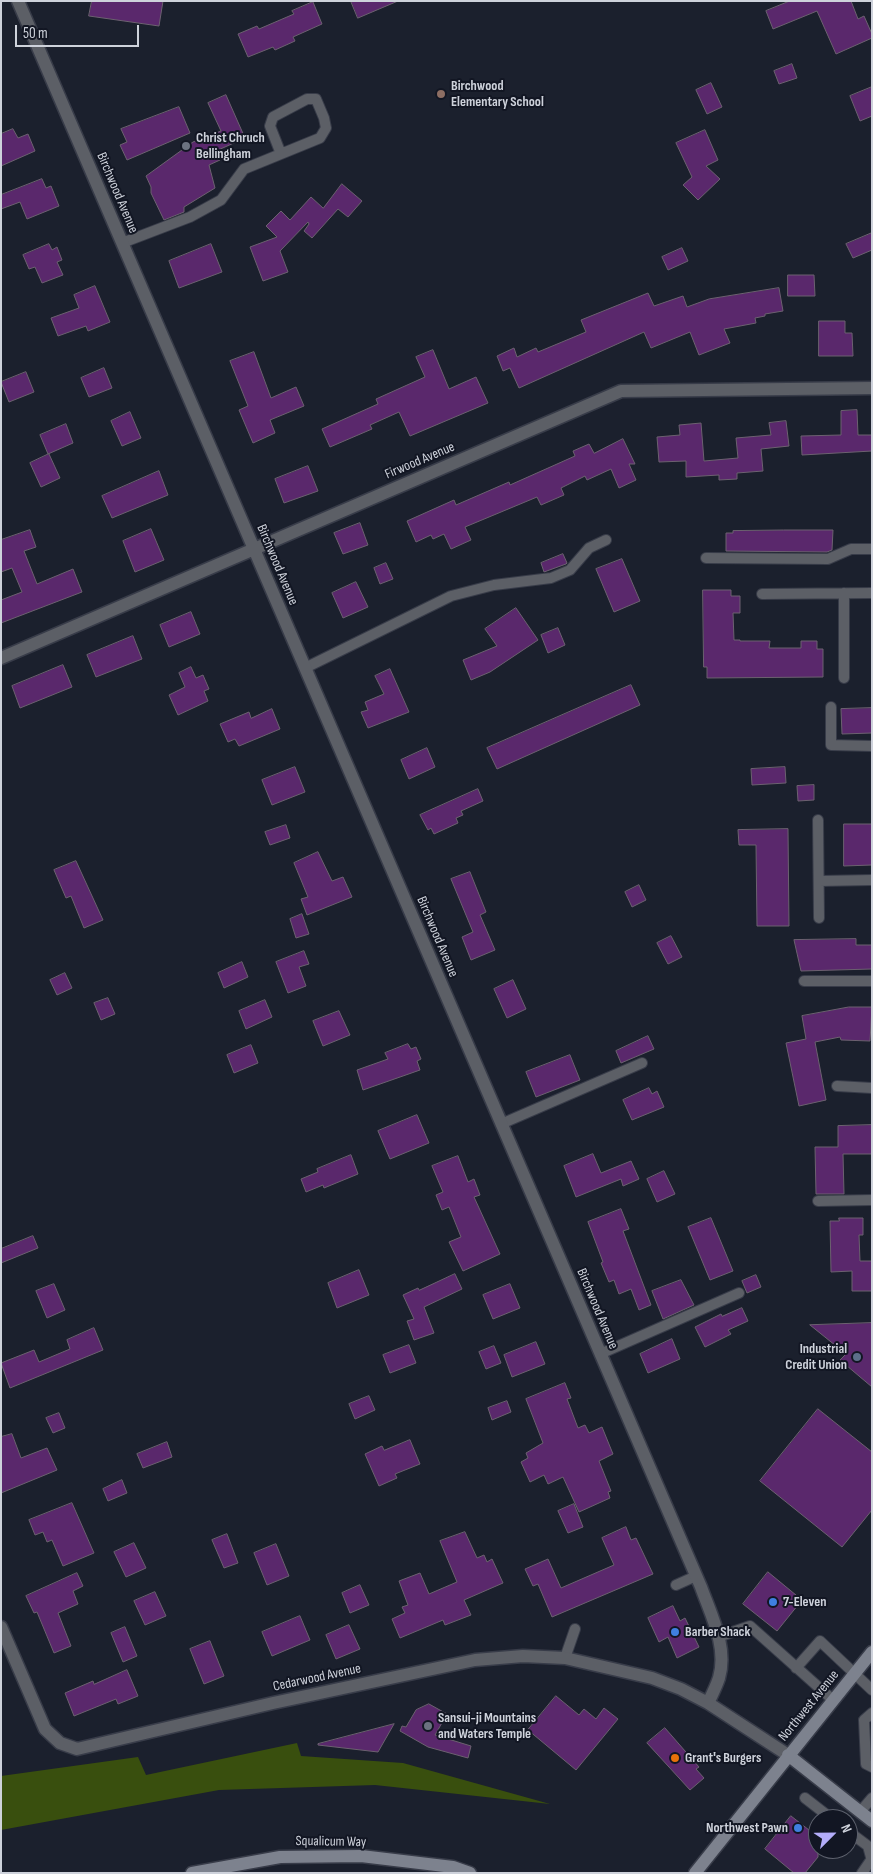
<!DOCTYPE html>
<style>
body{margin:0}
#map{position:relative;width:873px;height:1874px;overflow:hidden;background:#1b202d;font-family:"Sofia Sans Condensed",sans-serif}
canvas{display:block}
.frame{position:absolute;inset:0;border:2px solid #ced2db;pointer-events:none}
.north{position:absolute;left:808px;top:1809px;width:50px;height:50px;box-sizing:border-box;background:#121623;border:1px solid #5d616d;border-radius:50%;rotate:67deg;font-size:14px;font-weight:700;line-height:20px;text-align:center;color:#ced2db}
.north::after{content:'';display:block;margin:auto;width:18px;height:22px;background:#b3adf9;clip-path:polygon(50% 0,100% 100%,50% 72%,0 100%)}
.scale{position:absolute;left:15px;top:25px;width:124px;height:22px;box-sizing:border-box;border:2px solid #ced2db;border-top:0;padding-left:6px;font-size:15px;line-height:18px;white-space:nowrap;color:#ced2db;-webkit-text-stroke:4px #121623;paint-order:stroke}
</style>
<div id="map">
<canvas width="873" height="1874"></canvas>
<div class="frame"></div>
<div class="north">N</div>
<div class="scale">50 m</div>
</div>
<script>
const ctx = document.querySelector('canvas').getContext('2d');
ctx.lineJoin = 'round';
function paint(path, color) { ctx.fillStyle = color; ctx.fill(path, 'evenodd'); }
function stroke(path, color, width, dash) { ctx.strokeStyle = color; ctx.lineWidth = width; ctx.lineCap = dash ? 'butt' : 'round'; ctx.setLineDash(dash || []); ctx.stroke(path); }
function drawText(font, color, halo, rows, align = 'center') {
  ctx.font = font + ' "Sofia Sans Condensed",sans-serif'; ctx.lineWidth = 4; ctx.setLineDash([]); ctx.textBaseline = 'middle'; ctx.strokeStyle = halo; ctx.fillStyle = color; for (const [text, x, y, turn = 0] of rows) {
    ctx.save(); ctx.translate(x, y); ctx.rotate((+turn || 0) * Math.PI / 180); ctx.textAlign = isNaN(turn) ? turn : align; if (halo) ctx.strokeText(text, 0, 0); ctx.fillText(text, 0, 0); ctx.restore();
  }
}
paint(new Path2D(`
 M297 1743 301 1756 403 1763 550 1804 375 1785 219 1790 1 1830V1776L138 1757 146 1775Z`), '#394f0e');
const building = new Path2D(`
 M92 1H163L159 26 89 16Z
 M351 1H398L358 18Z
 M790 1H851L858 19 864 16 872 34V38L836 54 817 11 773 29 766 11Z
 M313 2 322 24 293 37 295 41 275 50 273 47 248 57 238 34 257 26 259 29 294 14 292 11Z
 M792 64 797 78 779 84 774 71Z
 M711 83 722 107 707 114 696 90Z
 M872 87V116L860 121 850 96Z
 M226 95 245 138 216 151 220 160 209 165 215 188 184 207V212L164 220 151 193V187L146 176 193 142 221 131 208 103Z
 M179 107 190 133 127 160 120 145 127 142 121 129Z
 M13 129 18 138 28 134 35 151 1 166V134Z
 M705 130 718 160 706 166 720 179 698 200 683 185 692 177 676 143Z
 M42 179 46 188 51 186 59 206 27 219 20 202 1 209V195Z
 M342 184 362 201 348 217 338 209 312 238 304 231 309 224 308 222 280 251 288 272 263 281 250 247 277 237 266 226 281 211 290 220 311 197 323 208Z
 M872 233V250L853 258 846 244Z
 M49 244 52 250 57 247 62 260 57 262 63 275 42 283 35 267 29 269 23 255Z
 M211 244 222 272 179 288 169 261Z
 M682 248 688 261 668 270 662 257Z
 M788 275H814L815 296H788Z
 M95 286 110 322 88 331 86 326 58 336 51 318 79 308 74 295Z
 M779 288 783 311 765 314V316L755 318 756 323 724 329 730 343 699 355 690 332 651 348 644 332 519 388 510 368 503 371 497 356 514 348 517 357 536 348 538 352 586 332 581 320 648 293 654 306 683 296 687 307 709 299Z
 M819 321H845V333H852L853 356H819Z
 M433 350 449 389 476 377 488 403 410 436 399 412 370 425 372 429 330 447 322 429 378 404 376 399 425 377 416 357Z
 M254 352 271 398 296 387 304 406 270 420 275 433 253 443 239 410 248 406 230 361Z
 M104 368 112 388 89 397 81 378Z
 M26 372 34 392 9 402 1 382Z
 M857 410 858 435H872V451L802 455 801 436 841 435V411Z
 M130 412 141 438 122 446 111 421Z
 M786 421 789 446 761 449 763 471 737 473V479L719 480V475L686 477V461L659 462 657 437 680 435 679 425 701 423 704 461 738 458 736 438 771 435 769 423Z
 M66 424 73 443 48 454 40 435Z
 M623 439 635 464H629L636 480 619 488 611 469 587 480 585 476 561 488 564 495 541 505 537 497 465 527 471 540 451 549 444 534 433 539 431 535 416 542 407 521 454 500 456 505 509 482 510 485 575 456 573 451 589 444 594 453Z
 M49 454 60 478 41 487 30 463Z
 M308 466 318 491 284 503 275 479Z
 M159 471 168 495 112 518 102 496Z
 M360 523 368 545 343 554 334 533Z
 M151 529 164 560 135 572 123 541Z
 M30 530 36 547 24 551 37 584 73 569 82 592 1 623V600L22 592 12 568 1 572V540Z
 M784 530H833L832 550 827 552 726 551V533H733V531Z
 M563 554 567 563 566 564 544 572 541 563Z
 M622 559 640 601 614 612 596 569Z
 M386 563 393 579 380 584 374 568Z
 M356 582 368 607 343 618 332 593Z
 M703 590H731V596H740V613H733L734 640H740V641H770L769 648H801V641H817V649H823V677L707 678V667H704Z
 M516 608 538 640 490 672 471 680 463 660 497 646 485 629Z
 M191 612 200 634 169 647 160 625Z
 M558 628 565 645 548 653 541 635Z
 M133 636 142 659 96 677 87 655Z
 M63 665 72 687 20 708 12 686Z
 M191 667 196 678 203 675 209 689 204 691 208 701 178 715 169 695 185 687 179 673Z
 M390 669 409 712 368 728 361 712 368 710 365 702 384 694 375 676Z
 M631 685 640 705 497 769 487 748Z
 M872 708V733L842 734 841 709Z
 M272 709 280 729 239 746 235 739 228 742 220 724 249 712 251 718Z
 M427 748 435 767 409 779 401 760Z
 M295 767 305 792 272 805 262 780Z
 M785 767 786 783 752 785 751 769Z
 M814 785V800L798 801 797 786Z
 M478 789 483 801 461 811 463 815 456 818 458 823 434 834 431 828 428 830 420 815Z
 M844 824H872V865L844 866Z
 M286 825 290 838 270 845 265 832Z
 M788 829 789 926H757L756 845H739L738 830Z
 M318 852 332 881 343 877 352 897 307 915 301 899 308 897 294 863Z
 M76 861 103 920 84 928 71 896 66 898 54 870Z
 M470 872 486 912 480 915 495 950 471 960 462 937 473 932 451 879Z
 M639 885 646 900 632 907 625 892Z
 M302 914 309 934 296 938 290 919Z
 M671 936 682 957 668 964 657 943Z
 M856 939V945H872V969L801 971 794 940Z
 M304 951 309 964 299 967 306 986 288 993 276 962Z
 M242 962 248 977 224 988 218 973Z
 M65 973 72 988 57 995 50 980Z
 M513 980 526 1009 507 1018 494 989Z
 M108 998 115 1014 101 1020 94 1003Z
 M265 1000 272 1017 246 1029 239 1011Z
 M849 1007H872L870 1041 841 1040 840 1037 815 1042 826 1100 799 1106 786 1043 806 1039 802 1016Z
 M339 1011 350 1035 323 1046 313 1021Z
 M648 1036 654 1049 621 1063 616 1051Z
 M408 1044 411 1049 416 1047 421 1059 417 1061 420 1070 363 1090 357 1070 388 1059 385 1053Z
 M251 1045 258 1063 234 1073 227 1055Z
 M570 1055 580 1080 536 1097 526 1072Z
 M649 1088 652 1094 657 1091 664 1107 632 1120 623 1100Z
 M417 1115 429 1143 390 1159 378 1131Z
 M872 1125V1154H843L844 1194H816L815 1147H838V1126Z
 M593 1154 601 1173 631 1161 639 1179 623 1186 621 1179 576 1197 564 1166Z
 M351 1155 358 1174 324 1188 323 1185 306 1192 301 1179 318 1172 317 1169Z
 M458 1156 468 1182 474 1179 480 1195 474 1197 500 1254 463 1271 449 1242 461 1237 449 1207 442 1210 436 1195 443 1192 432 1166Z
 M664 1171 675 1194 657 1202 647 1179Z
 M621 1209 629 1229 623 1231 651 1305 639 1310 631 1289 619 1294 614 1280 609 1282 601 1263 603 1262 588 1222Z
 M711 1218 733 1271 710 1280 688 1227Z
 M839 1218H863V1235H859L860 1261H872V1291H852V1271L831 1272 830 1221H839Z
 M33 1236 38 1248 1 1263V1249Z
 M359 1270 369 1295 337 1308 328 1283Z
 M455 1274 462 1289 424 1307 434 1333 414 1340 407 1321 414 1319 403 1295 418 1288 419 1290Z
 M756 1275 761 1287 747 1293 742 1281Z
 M681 1280 694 1305 663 1319 652 1291Z
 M54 1284 65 1310 47 1318 36 1291Z
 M510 1284 520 1308 493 1319 483 1295Z
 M742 1308 748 1321 728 1330 731 1334 705 1347 695 1327 721 1314 722 1316Z
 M872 1323V1387L840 1360 846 1354 810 1325Z
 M94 1328 103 1350 10 1388 1 1363 34 1350 39 1362 70 1349 67 1340Z
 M672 1339 680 1359 648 1373 640 1354Z
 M536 1342 545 1364 512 1377 504 1355Z
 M409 1345 416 1363 390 1373 383 1355Z
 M494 1346 501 1363 486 1369 479 1352Z
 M565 1383 571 1398 567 1399 578 1428 585 1425 589 1433 602 1427 613 1454 599 1461 611 1491 608 1492 610 1498 579 1512 563 1477 548 1484 544 1475 530 1482 521 1462 528 1458 526 1453 543 1443 526 1399Z
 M369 1396 375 1410 355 1419 349 1404Z
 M507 1401 511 1412 492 1420 488 1408Z
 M818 1409 872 1452V1510L842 1547 760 1481Z
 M59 1413 65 1428 53 1433 46 1418Z
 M12 1434 21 1458 47 1448 57 1470 1 1493V1437Z
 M410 1440 420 1464 395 1474 397 1478 379 1486 365 1454 382 1446 384 1450Z
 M167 1442 172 1457 143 1468 137 1454Z
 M122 1480 127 1493 108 1501 103 1489Z
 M72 1503 94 1553 63 1566 52 1540 47 1542 43 1532 35 1535 29 1520Z
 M574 1504 583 1527 568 1533 558 1511Z
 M626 1527 631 1540 636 1538 653 1574 552 1617 538 1584 533 1586 525 1569 548 1559 561 1588 614 1565 602 1538Z
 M465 1532 477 1558 484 1555 487 1562 492 1559 503 1583 464 1600 471 1615 445 1625 443 1620 400 1638 392 1619 405 1613 402 1607 408 1605 399 1581 420 1573 429 1594 457 1582 440 1541Z
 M227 1534 238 1563 224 1568 212 1540Z
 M134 1543 146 1568 126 1577 114 1552Z
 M276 1544 289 1576 267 1585 254 1553Z
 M768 1572 802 1600 777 1631 743 1604Z
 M77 1573 83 1586 73 1591 78 1604 58 1613 71 1646 54 1653 37 1612 34 1613 26 1596Z
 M360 1585 369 1605 350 1613 342 1593Z
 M155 1592 166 1616 145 1625 134 1601Z
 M673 1606 680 1621 685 1618 699 1647 677 1658 668 1637 659 1642 648 1618Z
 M300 1616 310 1640 272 1656 262 1632Z
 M349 1625 360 1649 336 1659 326 1635Z
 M125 1627 137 1656 123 1662 111 1633Z
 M210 1641 224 1676 204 1684 190 1649Z
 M127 1670 138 1696 118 1704 116 1699 74 1716 65 1693 93 1681 94 1684Z
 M556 1696 579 1715 584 1709 596 1719 604 1708 618 1719 576 1770 528 1730Z
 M429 1704 447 1714 435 1735 471 1746 468 1758 428 1747 400 1731 402 1726 406 1727 416 1710Z
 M394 1724 378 1752 318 1745V1744Z
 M665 1728 699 1767 696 1769 704 1778 690 1790 647 1743Z
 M791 1816 818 1837V1857L805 1873H794L765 1849Z`);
paint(building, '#5a286c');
stroke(building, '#6c6170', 1);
const lane = new Path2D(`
 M122 243 190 217 221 200 244 169 320 138 326 128 324 118 316 99H307L273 117 270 126 281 154
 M706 558 828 559 851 549H872
 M844 593V678
 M762 594 872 593
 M305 668 451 596 494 585 551 578 570 570 589 548 606 540
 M831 707V745L872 746
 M818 820 819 918
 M819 881 872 880
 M804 981H872
 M837 1086 872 1088
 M501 1124 642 1063
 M818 1201 872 1200
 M600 1354 739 1293
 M676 1585 696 1576
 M718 1637 750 1626 833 1700
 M565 1658 575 1629
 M796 1668 820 1641 872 1690
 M872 1713 864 1720 866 1764 872 1767
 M805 1798 832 1819
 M860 1812 872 1798
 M848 1831 868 1846 872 1861
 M862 1873 871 1860`);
const street = new Path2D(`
 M18 1 701 1587C711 1615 728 1647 719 1678 716 1687 712 1695 708 1703
 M1 658 621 391 872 388
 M1 1627 45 1729 60 1743 77 1749 273 1703 475 1660 523 1656 565 1658 652 1678 681 1689 708 1703 788 1755`);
const secondary = new Path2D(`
 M788 1755 872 1821
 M192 1873 280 1857 361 1856 453 1867 470 1873
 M695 1873 872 1652`);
stroke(lane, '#383c49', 12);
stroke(street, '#383c49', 15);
stroke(secondary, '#383c49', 15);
stroke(lane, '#5c5f66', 10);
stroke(street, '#5c5f66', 12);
stroke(secondary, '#7d828e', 12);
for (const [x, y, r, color] of [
 [441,94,5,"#8d6e63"],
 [186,146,5,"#6b7280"],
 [857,1357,5,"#5c6f8a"],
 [773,1602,5,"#3f7fe0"],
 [675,1632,5,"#3f7fe0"],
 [428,1726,5,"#6b7280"],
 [675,1758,5,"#e8710a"],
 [798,1828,5,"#3f7fe0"]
]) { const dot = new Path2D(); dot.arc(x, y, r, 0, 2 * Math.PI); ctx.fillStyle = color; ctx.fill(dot); stroke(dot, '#121623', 2); }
drawText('bold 14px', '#ced2db', '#121623', [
 ["Birchwood",451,86],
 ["Elementary School",451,102],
 ["Christ Chruch",196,138],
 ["Bellingham",196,154],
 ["Industrial",847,1349,"right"],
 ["Credit Union",847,1365,"right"],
 ["7-Eleven",783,1602],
 ["Barber Shack",685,1632],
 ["Sansui-ji Mountains",438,1718],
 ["and Waters Temple",438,1734],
 ["Grant's Burgers",685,1758],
 ["Northwest Pawn",788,1828,"right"]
], 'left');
drawText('14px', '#ced2db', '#121623', [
 ["Birchwood Avenue",117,193,67],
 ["Firwood Avenue",420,461,-23],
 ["Birchwood Avenue",277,565,67],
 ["Birchwood Avenue",437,937,67],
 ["Birchwood Avenue",597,1309,67],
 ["Cedarwood Avenue",317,1678,-12],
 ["Northwest Avenue",809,1706,-51],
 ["Squalicum Way",331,1842,1]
]);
</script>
